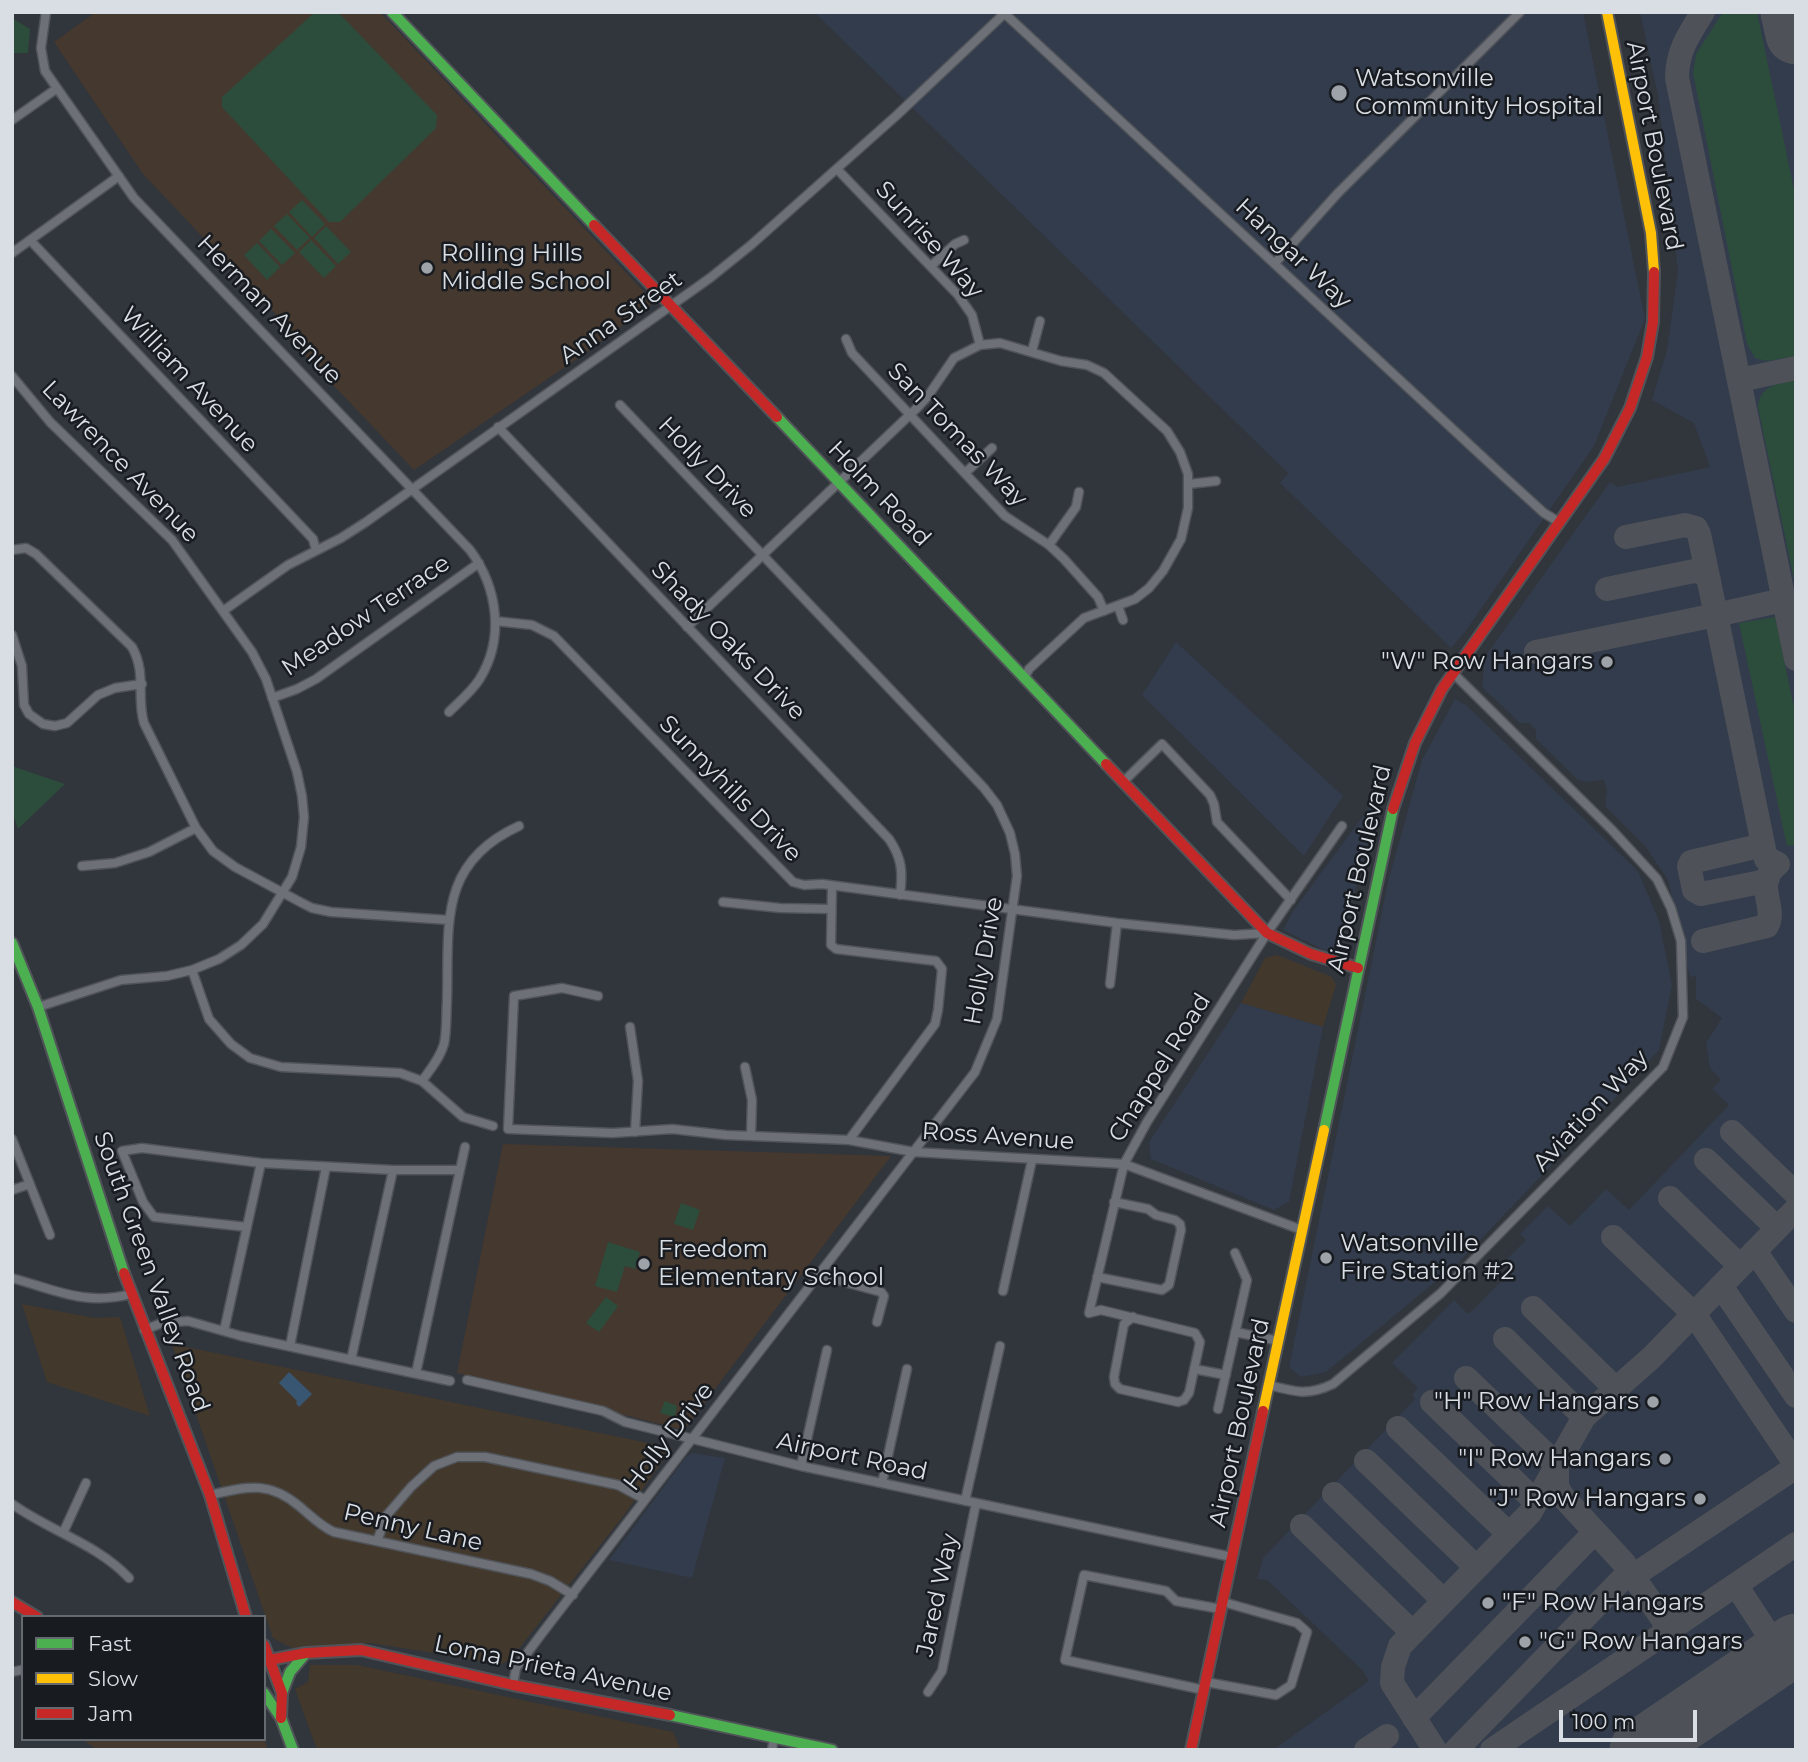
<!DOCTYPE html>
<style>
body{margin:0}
#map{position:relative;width:1808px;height:1762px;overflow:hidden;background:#31353c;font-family:Montserrat,sans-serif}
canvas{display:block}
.frame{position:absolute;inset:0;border:14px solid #d9dee5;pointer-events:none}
.legend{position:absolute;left:21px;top:1615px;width:245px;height:126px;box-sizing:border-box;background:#181c21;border:2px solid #656a6f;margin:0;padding:9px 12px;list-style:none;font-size:21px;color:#d9dee5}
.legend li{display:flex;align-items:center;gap:14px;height:35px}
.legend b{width:35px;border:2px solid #656a6f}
.scale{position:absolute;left:1559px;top:1710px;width:138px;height:32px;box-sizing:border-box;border:4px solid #d9dee5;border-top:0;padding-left:9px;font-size:21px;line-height:24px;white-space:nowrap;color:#d9dee5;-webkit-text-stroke:5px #181c21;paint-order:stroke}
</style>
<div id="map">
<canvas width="1808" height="1762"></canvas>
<div class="frame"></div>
<ul class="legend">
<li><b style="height:9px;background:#4caf50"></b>Fast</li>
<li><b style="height:9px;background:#ffc107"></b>Slow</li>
<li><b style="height:9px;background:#c62828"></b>Jam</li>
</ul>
<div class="scale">100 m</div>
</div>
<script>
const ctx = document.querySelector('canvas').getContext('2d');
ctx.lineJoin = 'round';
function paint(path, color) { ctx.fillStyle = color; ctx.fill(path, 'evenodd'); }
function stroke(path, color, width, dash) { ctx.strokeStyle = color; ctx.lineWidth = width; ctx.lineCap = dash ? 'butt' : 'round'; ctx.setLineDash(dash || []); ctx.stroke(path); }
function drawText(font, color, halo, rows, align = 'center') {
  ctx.font = font + ' Montserrat,sans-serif'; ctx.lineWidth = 5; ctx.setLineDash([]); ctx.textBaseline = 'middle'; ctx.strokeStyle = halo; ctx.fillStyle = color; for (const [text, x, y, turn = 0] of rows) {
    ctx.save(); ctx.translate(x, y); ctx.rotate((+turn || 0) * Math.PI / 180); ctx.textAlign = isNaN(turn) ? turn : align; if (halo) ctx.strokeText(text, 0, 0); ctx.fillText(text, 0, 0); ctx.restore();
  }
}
paint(new Path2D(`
 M1277 955 1332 977 1336 985 1323 1027 1241 1003 1265 958Z
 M22 1304 94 1318 120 1317 150 1416 47 1382Z
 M172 1344 672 1448 624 1515 510 1660 501 1664 371 1643 294 1649 273 1638Z
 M310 1665H357L673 1732 681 1750H317L295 1689 308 1682Z`), '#43382c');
paint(new Path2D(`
 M814 12H1583L1645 319 1594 446 1465 632 1451 648 1280 483 1288 473Z
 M1640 12H1796V1750H1273L1369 1681 1362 1670 1267 1580 1257 1579 1263 1558 1415 1399 1412 1395 1418 1388 1392 1363 1454 1300 1468 1314 1472 1311 1511 1271 1503 1263 1526 1240 1520 1234 1548 1206 1570 1226 1606 1189 1629 1210 1729 1105 1712 1089 1721 1080 1710 1068 1706 1043 1722 1018 1696 999V976L1690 977 1668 880 1645 846 1605 806 1607 792 1604 780 1588 782 1578 780 1536 739V730L1529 723H1520L1484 689 1482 685 1484 668 1479 665 1610 482 1617 487 1710 467 1694 423 1652 400 1667 350 1678 271 1658 96Z
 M1176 642 1343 796 1304 856 1142 695Z
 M1455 699 1466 705 1638 871 1659 921 1672 985 1659 1050 1591 1124 1458 1263 1326 1372 1301 1377 1289 1367 1388 882 1422 760Z
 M1380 793 1341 945 1332 954 1283 930 1293 911Z
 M1241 1003 1323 1027 1289 1202 1274 1210 1151 1159 1149 1142Z
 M692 1453 725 1458 692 1578 609 1560 686 1457Z`), '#333c4c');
paint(new Path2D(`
 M96 12H380L648 296 651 304 581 356 414 470 278 327 284 323 143 174 54 42Z
 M503 1144 891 1156 684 1430 457 1373Z
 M82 1739H264L268 1750H97Z`), '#45382e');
paint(new Path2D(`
 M315 12H338L437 115 436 128 340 222H329L222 107V97Z
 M1723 12H1757L1796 199V356L1767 361 1755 358 1747 344 1693 73 1696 54Z
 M12 18 30 29 28 53H12Z
 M302 200 325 224 312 237 289 212Z
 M287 214 310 238 297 250 274 226Z
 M326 226 351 252 338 264 314 238Z
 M271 229 295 253 282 265 259 241Z
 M311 240 336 266 324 278 299 252Z
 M257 243 280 267 267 280 244 255Z
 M1796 380V589L1758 407C1760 385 1778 384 1796 380Z
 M1775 617 1796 717V845L1787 846 1739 623Z
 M12 766 65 784 18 829 12 812Z
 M681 1203 700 1210 693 1230 674 1224Z
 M608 1242 640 1252 635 1269 625 1266 617 1292 595 1286Z
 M606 1297 618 1306 599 1332 586 1323Z
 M665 1401 677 1406 675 1417 660 1413Z`), '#2c4c3c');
paint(new Path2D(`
 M289 1372 312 1394 299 1407 296 1403 297 1401 279 1383Z`), '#385672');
stroke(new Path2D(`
 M1703 12C1689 34 1677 51 1677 78L1796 659
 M1740 380 1796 368
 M1607 589 1694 571 1704 573 1709 580
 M1536 652 1716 615 1699 534 1696 528 1685 525 1626 537
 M1766 859 1716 615 1783 600
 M1703 941 1767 926C1778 907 1752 884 1778 864L1769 859 1759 846 1691 862 1689 866 1694 890 1701 894 1761 882 1768 878
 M1732 1132 1796 1194
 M1706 1160 1777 1228
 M1670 1198 1740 1266
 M1613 1237 1694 1314 1796 1465
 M1755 1251 1796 1311
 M1721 1286 1796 1396
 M1533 1308 1616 1389
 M1505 1339 1584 1417
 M1466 1378 1557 1465V1487L1563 1497 1624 1563 1670 1630
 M1432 1402 1536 1502
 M1398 1428 1509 1534
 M1366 1461 1476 1567
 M1334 1494 1444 1601
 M1302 1526 1413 1633
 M1633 1576 1796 1467
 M1736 1585 1781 1654
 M1414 1718 1595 1532
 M1366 1750 1387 1736
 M1435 1750 1392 1683 1393 1667 1400 1646 1530 1513 1584 1417 1651 1358 1796 1209
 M1456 1750 1630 1571
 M1492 1750 1796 1544`), '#4e5258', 24);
stroke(new Path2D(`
 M1791 12 1796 34
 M1640 1750 1796 1644`), '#4e5258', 61);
const street = new Path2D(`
 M46 12 41 48 45 71 134 198 470 550C498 588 505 639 479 680 471 692 459 702 449 712
 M1003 12 1499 472 1544 513 1559 522
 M12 120 56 89
 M837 169 958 295 972 315 980 345
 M30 240 313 539 316 550
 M12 253 119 176
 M1275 263 1338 193 1520 12
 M931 266 955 244 964 240
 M846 339 852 353 1005 516 1049 545 1064 559 1098 597 1104 611
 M1032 351 1040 321
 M12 376 50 422 172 540 252 652 266 679 297 772 302 796 304 817 301 847 292 877 263 924 241 945 219 959 192 970 167 976 121 980 38 1007
 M498 427 889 839C902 858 903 872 900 895
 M965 473 992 448
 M1189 484 1216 481
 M1049 545 1076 507 1079 492
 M12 550 26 548 36 554 132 647C147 674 136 696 144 723L196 828 213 851 235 867 302 903 312 908 331 912 449 920
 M1118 606 1123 620
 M223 611 288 565 341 538 366 522 710 278 751 245 897 115 1006 12
 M495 621 532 625 554 636 793 882 804 885 822 884 1117 923 1234 935 1267 933
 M687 627 918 407 928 396 954 358 980 345 1000 343 1061 361 1087 365 1104 373 1167 431 1180 452 1188 474V508L1181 539 1163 571 1149 588 1135 599 1084 618 1029 669 1025 677
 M12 635 22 666 24 705 29 714 43 724 55 726 67 723 98 695 115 688 142 684
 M272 698 297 689 316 679 479 563
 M1124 781 1162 744 1210 795 1214 804 1217 822 1291 900
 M82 866 115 863 149 852 196 828
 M832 886 831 945 836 949 936 961 942 969 938 1010 935 1024 849 1140 914 1152 1124 1164 1302 1230
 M723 902 780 908 830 909
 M192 970 209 1019 231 1044 250 1058 281 1067 400 1073 422 1081 463 1117 493 1126
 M1110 984 1117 923
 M598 996 562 988 514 996 508 1129 613 1133 672 1129 726 1135 849 1140
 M630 1027 638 1081 635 1132
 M745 1067 752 1100 751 1136
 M422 1081C430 1070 440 1058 444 1044 447 1031 446 1015 447 1001 449 924 438 863 519 826
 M12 1139 50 1235
 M12 1190 30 1184
 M247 1227 154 1217 143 1202 122 1151 142 1148 261 1163 393 1170H460
 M819 1275 881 1292 884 1296 877 1322
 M1097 1277 1162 1290 1169 1285 1181 1230 1180 1224 1175 1220 1156 1215 1148 1209 1114 1202
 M12 1278C56 1290 85 1306 131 1294
 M1003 1291 1032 1160
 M1133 1317 1124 1324 1114 1377 1115 1384 1120 1389 1178 1402 1184 1400 1189 1393 1200 1342 1195 1333 1101 1310 1089 1313 1124 1164 1147 1122 1267 933 1342 826
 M144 1330 162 1323 188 1321 241 1336 450 1381
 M224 1331 261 1163
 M1235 1332 1279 1341
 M290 1346 326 1167
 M351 1360 393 1170
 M1194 1369 1226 1375
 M416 1373 465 1147
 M467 1380 603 1411 625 1422 801 1466 1232 1557
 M1269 1385C1295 1392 1308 1396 1333 1384L1441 1293 1663 1067 1683 1017 1681 941 1671 908 1657 879 1612 830 1452 672
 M1218 1409 1247 1280 1235 1253
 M801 1466 827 1350
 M882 1483 907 1369
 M210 1495C246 1487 268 1480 299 1506 310 1515 320 1526 334 1532L531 1574 550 1581 573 1595
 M965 1501 1000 1346
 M12 1504C50 1531 97 1544 129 1578
 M63 1533 86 1483
 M377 1541 387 1515 411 1487 434 1466 457 1457H485L618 1485 644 1499
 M12 1672 21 1670
 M1206 1682 1276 1695 1291 1685 1307 1632 1297 1623 1223 1602
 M513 1685 516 1668 543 1632 975 1072 997 1019 1017 876 1015 854 1010 833 997 805 984 788 620 405
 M1204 1690 1065 1660 1084 1575 1166 1591 1176 1601 1221 1609
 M928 1692 942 1671 976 1503
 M772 1750 774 1737`);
const fast = new Path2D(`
 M392 12 594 225
 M777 417 1106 764
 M12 943 38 1007 124 1273
 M1324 1130 1393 809
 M264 1693 281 1718 293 1750
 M282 1693 290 1672 306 1653
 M670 1715 832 1750`);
const slow = new Path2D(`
 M1607 12 1651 233 1654 272
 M1263 1411 1324 1130`);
const jam = new Path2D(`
 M594 225 777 417
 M1106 764 1267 933 1311 954 1358 968
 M1393 809 1415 743 1442 689 1604 459 1630 408 1647 357 1653 322 1654 272
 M124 1273 210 1495 246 1617
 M12 1602 37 1617
 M264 1645 282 1693 281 1718
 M264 1661 306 1653 361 1650 513 1685 670 1715
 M1191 1750 1263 1411`);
stroke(street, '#505459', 11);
stroke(fast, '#505459', 14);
stroke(slow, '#505459', 14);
stroke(jam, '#505459', 14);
stroke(street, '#6d7177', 8);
stroke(fast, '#4caf50', 10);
stroke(slow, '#ffc107', 10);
stroke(jam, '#c62828', 10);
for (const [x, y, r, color] of [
 [1339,93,9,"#9ea3aa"],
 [427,268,7,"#9ea3aa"],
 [1607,662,7,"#9ea3aa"],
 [1326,1258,7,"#9ea3aa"],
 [644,1264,7,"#9ea3aa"],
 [1653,1402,7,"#9ea3aa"],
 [1665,1459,7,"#9ea3aa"],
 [1700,1499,7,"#9ea3aa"],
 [1488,1603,7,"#9ea3aa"],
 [1525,1642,7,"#9ea3aa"]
]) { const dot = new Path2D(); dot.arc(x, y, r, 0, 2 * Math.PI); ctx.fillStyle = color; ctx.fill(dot); stroke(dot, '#181c21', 2.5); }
drawText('24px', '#d9dee5', '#181c21', [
 ["Watsonville",1355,79],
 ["Community Hospital",1355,107],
 ["Rolling Hills",441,254],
 ["Middle School",441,282],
 ["\"W\" Row Hangars",1593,662,"right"],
 ["Watsonville",1340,1244],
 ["Fire Station #2",1340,1272],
 ["Freedom",658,1250],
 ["Elementary School",658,1278],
 ["\"H\" Row Hangars",1639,1402,"right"],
 ["\"I\" Row Hangars",1651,1459,"right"],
 ["\"J\" Row Hangars",1686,1499,"right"],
 ["\"F\" Row Hangars",1502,1603],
 ["\"G\" Row Hangars",1539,1642]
], 'left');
drawText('24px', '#d9dee5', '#181c21', [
 ["Airport Boulevard",1654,146,79],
 ["Sunrise Way",929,240,48],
 ["Hangar Way",1293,254,43],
 ["Herman Avenue",269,310,46],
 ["Anna Street",621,318,-35],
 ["William Avenue",189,380,47],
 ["San Tomas Way",957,435,46],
 ["Lawrence Avenue",120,462,46],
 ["Holly Drive",707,468,46],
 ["Holm Road",879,494,46],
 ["Meadow Terrace",366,616,-34],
 ["Shady Oaks Drive",728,641,46],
 ["Sunnyhills Drive",730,789,46],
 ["Airport Boulevard",1360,869,-77],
 ["Holly Drive",984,961,-80],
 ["Chappel Road",1160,1068,-58],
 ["Aviation Way",1591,1111,-47],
 ["Ross Avenue",998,1137,4],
 ["South Green Valley Road",151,1272,70],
 ["Airport Boulevard",1240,1423,-78],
 ["Holly Drive",669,1437,-52],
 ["Airport Road",852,1457,12],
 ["Penny Lane",413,1528,13],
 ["Jared Way",938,1595,-78],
 ["Loma Prieta Avenue",553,1669,12]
]);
</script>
